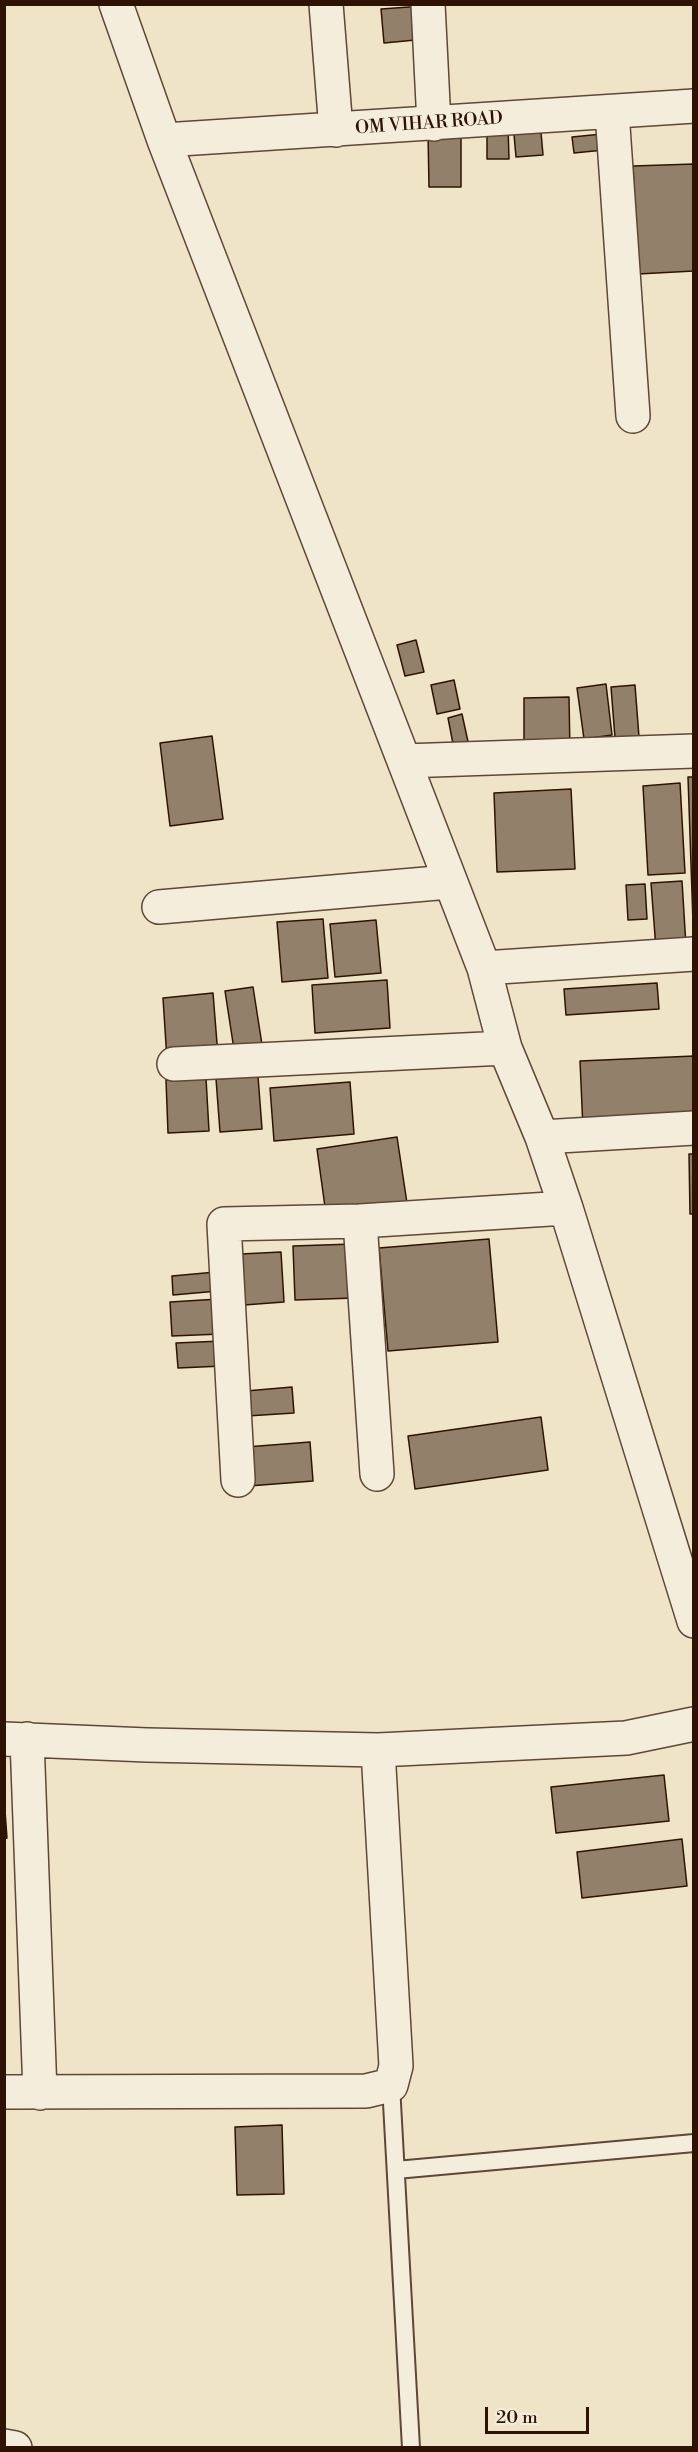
<!DOCTYPE html>
<style>
body{margin:0}
#map{position:relative;width:698px;height:2452px;overflow:hidden;background:#f0e4c8;font-family:"Libre Bodoni",serif}
canvas{display:block}
.frame{position:absolute;inset:0;border:6px solid #2e1305;pointer-events:none}
.scale{position:absolute;left:485px;top:2407px;width:104px;height:27px;box-sizing:border-box;border:3px solid #2e1305;border-top:0;padding-left:8px;font-size:18px;line-height:21px;white-space:nowrap;color:#2e1305;-webkit-text-stroke:4px #f5eddb;paint-order:stroke}
</style>
<div id="map">
<canvas width="698" height="2452"></canvas>
<div class="frame"></div>
<div class="scale">20 m</div>
</div>
<script>
const ctx = document.querySelector('canvas').getContext('2d');
ctx.lineJoin = 'round';
function paint(path, color) { ctx.fillStyle = color; ctx.fill(path, 'evenodd'); }
function stroke(path, color, width, dash) { ctx.strokeStyle = color; ctx.lineWidth = width; ctx.lineCap = dash ? 'butt' : 'round'; ctx.setLineDash(dash || []); ctx.stroke(path); }
function drawText(font, color, halo, rows, align = 'center') {
  ctx.font = font + ' "Libre Bodoni",serif'; ctx.lineWidth = 6; ctx.setLineDash([]); ctx.textBaseline = 'middle'; ctx.strokeStyle = halo; ctx.fillStyle = color; for (const [text, x, y, turn = 0] of rows) {
    ctx.save(); ctx.translate(x, y); ctx.rotate((+turn || 0) * Math.PI / 180); ctx.textAlign = isNaN(turn) ? turn : align; if (halo) ctx.strokeText(text, 0, 0); ctx.fillText(text, 0, 0); ctx.restore();
  }
}
const building = new Path2D(`
 M423 6 426 39 384 43 381 9Z
 M540 121 543 155 516 157 513 123Z
 M487 126H508L509 159H487Z
 M461 132V187H429L428 133Z
 M602 134 604 150 574 153 572 137Z
 M694 164V271L638 274 633 166Z
 M416 640 424 672 405 676 397 645Z
 M454 680 460 709 437 714 431 685Z
 M606 684 612 735 584 739 577 688Z
 M635 685 639 737 615 738 611 687Z
 M569 697 570 753 524 754V698Z
 M462 714 470 751 455 754 448 718Z
 M212 736 223 819 170 826 160 743Z
 M688 777H694V923H693Z
 M680 783 685 873 648 875 643 786Z
 M571 789 575 869 497 872 494 793Z
 M682 881 686 946 656 949 651 883Z
 M645 884 647 919 628 920 626 885Z
 M323 919 328 978 282 982 277 922Z
 M376 920 381 973 335 977 330 924Z
 M387 980 390 1028 315 1033 312 985Z
 M657 983 659 1009 566 1015 564 989Z
 M253 987 263 1051 235 1056 225 991Z
 M213 993 218 1056 167 1060 163 998Z
 M694 1056V1125L583 1129 580 1061Z
 M258 1076 262 1129 220 1132 216 1079Z
 M206 1078 209 1131 168 1133 166 1080Z
 M350 1082 354 1134 274 1141 270 1088Z
 M397 1137 407 1203 326 1214 317 1149Z
 M689 1154H694V1214H690Z
 M489 1239 498 1342 388 1351 379 1248Z
 M353 1244 355 1298 295 1300 293 1246Z
 M281 1252 284 1302 244 1305 241 1254Z
 M216 1272 218 1291 173 1295 172 1276Z
 M219 1299 221 1334 172 1336 170 1302Z
 M222 1341 223 1366 178 1368 176 1343Z
 M292 1387 294 1413 247 1416 246 1391Z
 M541 1417 548 1470 415 1489 408 1436Z
 M310 1442 313 1481 249 1486 246 1447Z
 M664 1775 669 1821 556 1833 551 1787Z
 M4 1797 7 1838 4 1839Z
 M682 1839 687 1886 582 1898 577 1852Z
 M282 2125 284 2194 237 2195 235 2127Z`);
paint(building, '#93806a');
stroke(building, '#2e1305', 1.5);
const service = new Path2D(`
 M391 2085 411 2448
 M396 2170 694 2143`);
const minor = new Path2D(`
 M116 4 164 140 484 968 505 1048 542 1137 566 1208 694 1621
 M326 4 336 130
 M428 4 434 124
 M612 112 633 416
 M164 140 694 106
 M404 761 694 751
 M159 907 449 882
 M484 968 694 954
 M174 1064 505 1048
 M542 1137 694 1128
 M360 1221 377 1474
 M238 1480 224 1224 360 1221 566 1208
 M4 1739 147 1745 378 1750 626 1738 694 1724
 M27 1739 40 2093
 M4 2092 366 2091 391 2085 396 2066 378 1750
 M4 2446 15 2448`);
stroke(service, '#5e4736', 20);
stroke(minor, '#5e4736', 36);
stroke(service, '#f5eddb', 16);
stroke(minor, '#f5eddb', 33);
drawText('18px', '#2e1305', '#f5eddb', [
 ["OM VIHAR ROAD",429,124,-4]
]);
</script>
